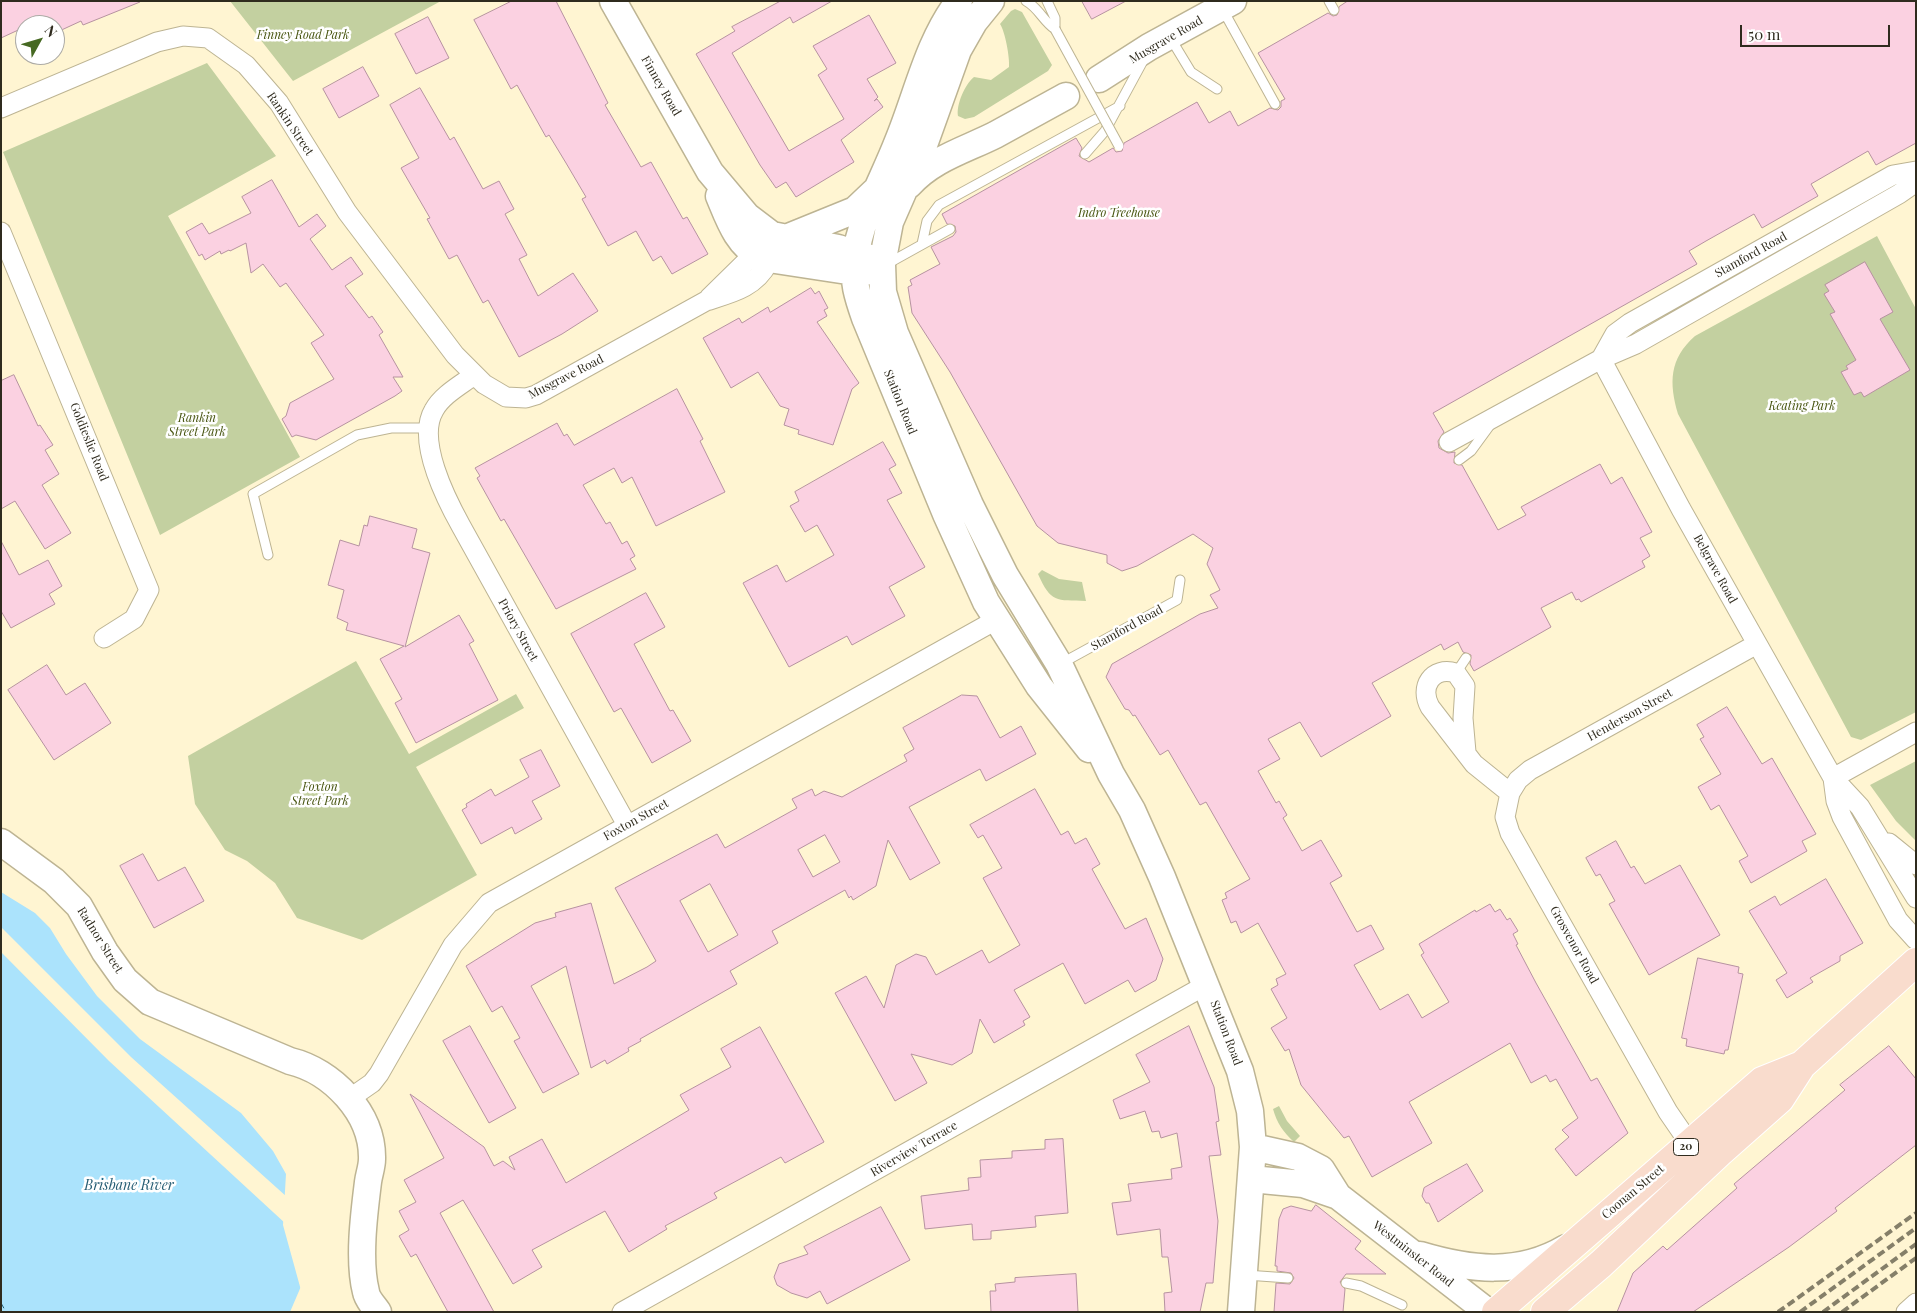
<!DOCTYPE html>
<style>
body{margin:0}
#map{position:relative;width:1917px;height:1313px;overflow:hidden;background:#fff5d2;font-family:"Playfair Display",serif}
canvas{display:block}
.frame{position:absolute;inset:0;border:2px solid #2f2b1e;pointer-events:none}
.north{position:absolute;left:15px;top:15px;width:50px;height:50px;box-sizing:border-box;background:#fff;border:1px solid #acaaa5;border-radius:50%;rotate:51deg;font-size:14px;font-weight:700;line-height:20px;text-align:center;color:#2f2b1e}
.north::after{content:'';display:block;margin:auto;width:18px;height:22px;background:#466922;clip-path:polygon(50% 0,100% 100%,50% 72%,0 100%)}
.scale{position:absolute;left:1740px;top:25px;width:150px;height:22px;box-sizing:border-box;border:2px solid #2f2b1e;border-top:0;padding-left:6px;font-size:15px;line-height:18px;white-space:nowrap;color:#2f2b1e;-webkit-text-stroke:4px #fff;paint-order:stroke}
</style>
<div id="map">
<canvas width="1917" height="1313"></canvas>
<div class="frame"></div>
<div class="north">N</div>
<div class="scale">50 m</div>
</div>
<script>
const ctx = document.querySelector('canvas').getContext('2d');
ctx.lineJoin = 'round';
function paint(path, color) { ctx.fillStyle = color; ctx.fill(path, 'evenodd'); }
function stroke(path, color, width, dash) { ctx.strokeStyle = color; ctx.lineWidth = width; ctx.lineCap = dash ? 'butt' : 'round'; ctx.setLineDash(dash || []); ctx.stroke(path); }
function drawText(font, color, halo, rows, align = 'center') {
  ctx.font = font + ' "Playfair Display",serif'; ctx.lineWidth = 5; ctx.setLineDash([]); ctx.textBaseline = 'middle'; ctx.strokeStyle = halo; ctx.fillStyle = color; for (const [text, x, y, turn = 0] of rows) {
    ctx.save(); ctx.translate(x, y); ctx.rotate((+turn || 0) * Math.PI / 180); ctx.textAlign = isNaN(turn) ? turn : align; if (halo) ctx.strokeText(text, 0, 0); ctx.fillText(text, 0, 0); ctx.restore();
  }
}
paint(new Path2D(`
 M230 1H441L293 81Z
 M1015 9 1022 12 1052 65 1048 71 974 117 965 119 958 116C956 105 965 84 974 77L991 80 1009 67C1010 58 1005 31 1000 24L1011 11Z
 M207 63 276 156 168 216 300 457 160 535 3 152Z
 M1877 236 1916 309V712L1861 740 1851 737 1678 414C1669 383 1669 359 1695 336Z
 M1042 570 1059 579 1082 582 1086 601C1056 600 1051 603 1038 574Z
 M356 661 409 754 516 694 524 708 416 767 477 875 362 940 297 918 275 883 247 861 225 850 195 804 188 756Z
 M1916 761V841L1896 821 1870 785Z
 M1279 1106 1287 1121 1300 1136 1294 1142C1283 1132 1277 1123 1273 1109Z`), '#c3d0a0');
paint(new Path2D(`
 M1 892 35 913 50 928 66 954 97 996 140 1039 241 1113 273 1151 286 1174 283 1225 307 1312H1Z`), '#abe3fc');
paint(new Path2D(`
 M1 927 131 1057 287 1197 286 1224 109 1061 1 952Z
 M302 1284 309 1312H290Z`), '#fff5d2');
stroke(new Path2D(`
 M1 1303 6 1312`), '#265d74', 1, [6, 5]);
const building = new Path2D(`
 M1 1H140V2L83 25 81 21 55 33V25H45L42 19 1 38Z
 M512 1H556L608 103 605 105 641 167 651 162 683 219 687 217 708 254 672 274 661 256 653 261 636 231 608 246 582 199 586 197 566 163 549 135 546 137 517 85 511 89 474 20Z
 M781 1H832L793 23 790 17 732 53 789 151 844 119 818 75 827 69 813 46 869 15 896 63 867 79 878 97 874 101 877 99 883 107 841 140 854 162 796 197 786 182 776 188 760 165 696 54 735 31 732 27Z
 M1082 1H1126L1092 19Z
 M1348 1H1916V143L1876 165 1868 151 1811 184 1818 196 1762 228 1754 214 1706 241 1689 251 1697 264 1433 413 1444 432 1438 441 1439 448 1448 453 1455 452 1454 463 1462 465 1498 530 1526 515 1521 507 1600 464 1611 484 1622 477 1652 532 1640 538 1650 556 1642 561 1645 567 1581 602 1579 599 1576 600 1572 592 1541 608 1551 627 1474 671 1470 664 1471 655 1463 652 1458 642 1444 650 1441 644 1372 683 1391 716 1321 757 1300 722 1268 739 1280 759 1258 771 1276 803 1279 801 1287 815 1283 818 1302 851 1321 840 1342 876 1330 883 1357 932 1371 925 1384 949 1354 965 1380 1010 1408 994 1422 1018 1449 1002 1421 955 1424 953 1419 944 1475 910 1476 912 1490 904 1495 912 1500 909 1507 920 1510 918 1518 931 1513 934 1518 944 1516 945 1536 983 1591 1081 1597 1078 1628 1133 1576 1176 1555 1149 1569 1137 1562 1130 1578 1118 1556 1079 1550 1082 1546 1075 1531 1083 1510 1043 1409 1102 1432 1143 1372 1177 1349 1136 1344 1138 1301 1085 1289 1049 1285 1051 1271 1028 1287 1018 1271 989 1278 985 1276 979 1286 974 1258 923 1241 933 1236 921 1231 923 1222 900 1227 898 1225 893 1250 879 1206 802 1200 805 1168 750 1160 755 1135 715 1133 716 1129 710 1125 709 1106 677 1112 664 1200 614 1218 608 1210 595 1220 590 1207 564 1213 548 1193 534 1137 566 1122 571 1107 563V555L1058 543 1037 526 950 372 912 313 908 287 912 285 910 280 940 264 931 247 953 236 956 232 955 226 947 224 942 214 1076 138 1082 148 1079 156 1089 162 1113 148 1116 152 1122 151 1124 143 1197 102 1209 123 1230 111 1238 126 1270 108 1278 110 1281 107V101L1285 99 1258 53 1328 13 1333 16 1337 15 1339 7Z
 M428 17 449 58 416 74 395 34Z
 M363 67 379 96 339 118 323 89Z
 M420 88 450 140 454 137 483 189 499 181 514 209 505 214 527 255 519 259 538 296 573 273 598 311 562 334 519 357 488 300 483 303 457 255 449 259 427 219 430 218 401 168 419 158 390 105Z
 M272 180 299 227 317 214 326 226 310 239 332 270 351 257 363 274 345 286 369 318 372 316 383 332 379 335 403 377H393L402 391 395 396 316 440 296 435 292 437 282 419 286 416 290 403 334 379 311 343 324 335 286 283 280 287 263 264 251 273 246 243 230 251 229 250 221 254 220 251 205 260 202 254 199 256 186 232 202 223 209 234 251 213 242 197Z
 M1865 262 1893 312 1880 319 1910 370 1864 397 1861 392 1854 395 1841 372 1848 369 1846 366 1856 360 1830 314 1835 312 1824 294 1829 291 1825 285Z
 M811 288 815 294 819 291 828 308 824 310 827 316 817 322 859 383 852 389 833 445 798 434 799 430 784 425 789 409 780 406 758 372 731 388 703 338 739 318 742 323 768 307 770 312Z
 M14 375 38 426 40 425 53 445 45 450 59 474 42 485 71 533 45 549 15 501 1 509V381Z
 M677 389 703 439 700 441 725 492 656 526 632 477 622 483 614 468 583 485 606 524 610 522 622 544 627 541 635 556 630 559 636 569 556 609 504 519 501 521 477 478 480 476 475 468 557 423 564 436 567 434 574 445Z
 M883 442 896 465 889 469 902 493 887 500 925 567 889 587 905 616 852 645 847 636 789 667 743 583 777 565 786 582 834 555 817 525 805 532 790 506 799 501 795 492Z
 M370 516 417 529 412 548 430 553 405 647 459 615 474 641 469 644 498 700 416 743 395 703 402 699 380 659 404 646 346 630 348 623 337 618 344 590 328 585 340 540 359 546 364 525 367 526Z
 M1 541 19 575 48 560 62 586 49 594 55 604 11 628 1 611Z
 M646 593 665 627 634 644 670 711 673 710 691 741 652 763 621 708 614 712 571 634Z
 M47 665 66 695 85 683 111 723 54 760 8 690Z
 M962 695 977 696 1000 738 1021 726 1036 754 986 781 980 769 909 807 940 863 910 880 888 840 876 886 853 900 851 896 849 898 845 890 772 931 778 943 730 971 737 984 640 1039 641 1041 628 1048 629 1051 607 1064 605 1060 591 1068 566 966 531 986 579 1074 543 1093 514 1041 520 1038 502 1006 492 1012 466 966 535 923 556 917 555 913 591 903 614 984 647 967 656 961 615 888 717 834 725 848 797 808 792 799 812 789 815 796 824 791 842 797 907 761 904 755 914 749 903 728ZM825 835 840 862 813 877 798 850ZM710 884 738 935 708 952 680 901Z
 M1727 707 1762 764 1772 758 1816 834 1802 841 1807 851 1751 883 1739 861 1748 856 1719 805 1711 810 1698 787 1721 774 1700 739 1704 737 1697 725Z
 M541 750 560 786 532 801 542 819 515 834 512 827 481 844 462 810 467 807 466 804 491 789 495 796 529 777 520 760Z
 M1035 789 1061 835 1068 831 1075 844 1086 838 1100 864 1092 869 1125 929 1146 918 1163 959 1156 980 1135 992 1128 980 1085 1004 1063 963 1014 990 1030 1017 1023 1021 1025 1025 994 1043 980 1019 972 1053 952 1065 911 1054 927 1083 895 1101 835 993 866 976 884 1008 896 965 916 954 926 957 936 975 982 950 989 963 1020 945 983 878 1002 868 983 835 978 838 970 825Z
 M1616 841 1631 868 1634 866 1645 884 1680 865 1720 935 1649 975 1609 904 1615 901 1600 874 1596 876 1586 858Z
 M143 854 158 881 185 867 204 901 154 928 120 866Z
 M1826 879 1863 943 1840 956V961L1810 978 1813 982 1787 998 1776 980 1787 973 1749 911 1775 896 1780 905Z
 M1698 958 1739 967 1738 973 1743 974 1728 1050H1725L1724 1054 1686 1046 1687 1039 1682 1038Z
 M470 1026 516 1108 489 1123 443 1041Z
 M1189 1026 1214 1087 1219 1121 1216 1122 1221 1155 1209 1156 1218 1221 1216 1246 1213 1283H1206L1200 1312H1165L1164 1293 1172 1292 1168 1257H1162L1160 1229 1117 1235 1112 1203 1131 1201 1128 1184 1172 1179 1171 1169 1182 1167 1177 1133 1161 1138 1159 1131 1152 1132 1145 1111 1120 1119 1113 1100 1150 1082 1136 1055Z
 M760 1027 824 1142 785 1163 781 1157 714 1193 717 1198 665 1226 667 1229 629 1252 605 1211 532 1250 542 1267 513 1284 463 1200 440 1213 494 1312H448L416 1254 411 1257 399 1236 409 1230 399 1211 416 1202 404 1180 444 1158 410 1094 484 1147 494 1166 503 1161 515 1170 509 1157 542 1139 566 1183 689 1110 680 1095 731 1067 721 1049Z
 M1889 1046 1916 1079V1145L1835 1208 1837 1211 1789 1247 1693 1312H1617L1633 1273 1663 1246 1667 1250 1737 1188 1734 1184 1845 1090 1840 1085Z
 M1063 1139 1068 1213 1035 1216 1036 1227 991 1231V1239L973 1240 972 1224 925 1229 921 1196 969 1190 968 1178 981 1177 980 1160 1012 1158V1151L1045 1149V1140Z
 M1467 1164 1483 1191 1438 1222 1429 1203H1426L1422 1196 1424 1188Z
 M1316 1205 1361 1241 1355 1249 1386 1274H1346L1340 1282 1345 1289 1343 1312H1274L1276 1283 1290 1284 1294 1278 1291 1273 1277 1271V1266H1275L1279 1219 1283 1209 1291 1206 1311 1211Z
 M881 1207 910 1260 827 1304 820 1291 807 1298 791 1293 777 1285 774 1277 779 1264 808 1254 804 1247Z
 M1076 1274 1078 1312H991L990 1291H996L995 1284 1015 1282V1278Z`);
paint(building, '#fbd1e1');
stroke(building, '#b692a0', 1);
const lane = new Path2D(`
 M1026 1C1039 8 1043 21 1055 29
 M1047 1 1055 18V29
 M1329 1 1334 10
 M1223 10 1275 104
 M1171 39 1191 72 1217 89
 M1085 154 1105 131 1144 59
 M922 244 927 221 939 205 1120 106
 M887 264 950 229
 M1459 460 1471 451 1490 425
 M268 555 253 494 357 435 391 428H429
 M1062 663 1177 600 1180 580
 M1456 673 1466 658
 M1246 1275 1288 1278
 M1346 1283 1361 1286 1402 1305`);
const street = new Path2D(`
 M1 108 157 42 183 36 208 38 246 65 279 103 347 212 455 355 484 384 506 397 526 398 536 395 706 301C731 293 755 288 768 263L766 248
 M1 232 149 590 134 619 104 638
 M709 298 762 246
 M1601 359 1681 509 1833 778 1860 807 1916 898
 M1601 359 1615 334 1630 323 1893 175 1916 171
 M474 375C461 385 442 395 434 410 416 440 446 499 461 526L627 825
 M1449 442 1601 359 1636 344 1899 194 1916 182
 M1466 752 1463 718 1465 686 1456 673C1432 666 1419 687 1430 707L1474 764 1510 793 1505 817 1510 833 1668 1112 1690 1144
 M1833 778 1836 801 1842 817 1898 920 1916 940
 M1833 778 1916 732
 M1510 793 1518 780 1530 770 1757 644
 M1889 843 1916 865
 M349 1099 372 1083 379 1074 453 945 489 903 996 620
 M622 1312 1206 985
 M1906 1312 1916 1303`);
const secondary = new Path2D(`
 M613 1 710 172 747 216 772 235 838 248 873 259
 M959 1C928 41 917 95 898 141 883 180 861 216 855 258 852 280 858 298 865 318L946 514 986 602 1039 686 1089 749
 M991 1 974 22 958 50 925 142 890 222 882 264 883 292 895 333 970 505 1005 575 1059 664 1111 774 1132 810 1162 877 1240 1071 1250 1111 1253 1147 1241 1312
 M1099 79 1149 47 1233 1
 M909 185C932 159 965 150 995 135 1019 122 1042 109 1066 96
 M719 196C729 220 737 245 762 258L854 272 871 271
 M786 238 855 210 875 191
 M1 842 54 881 79 906 105 952 125 980 150 1002 290 1061C332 1071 373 1113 372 1159 372 1167 369 1174 368 1182 364 1214 358 1261 366 1292 367 1299 374 1306 378 1312
 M1253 1147 1298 1157 1321 1169 1338 1196 1488 1312
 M1251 1179 1303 1184 1338 1196
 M1420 1255C1470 1270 1519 1276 1566 1248`);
const primary = new Path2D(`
 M1496 1312 1762 1081 1802 1065
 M1545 1312 1601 1264 1719 1153 1780 1099 1802 1065 1916 962`);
stroke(lane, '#bdb493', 11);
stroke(street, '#bdb493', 21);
stroke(secondary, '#bdb493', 29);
stroke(primary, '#fff', 30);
stroke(lane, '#fff', 9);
stroke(street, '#fff', 19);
stroke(secondary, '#fff', 26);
stroke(primary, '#f9dccd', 28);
stroke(new Path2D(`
 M1778 1312 1916 1213
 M1800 1312 1916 1228
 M1823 1312 1916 1244
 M1842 1312 1916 1258`), '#857f69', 4, [8, 4]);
const laneBridge = new Path2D(`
 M1055 29 1119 146`);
stroke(laneBridge, '#bdb493', 11, []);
stroke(laneBridge, '#fff', 9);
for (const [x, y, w] of [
 [1686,1147,25]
]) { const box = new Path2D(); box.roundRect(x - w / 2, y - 8.5, w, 17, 4); ctx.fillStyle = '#fff'; ctx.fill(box); stroke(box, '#2f2b1e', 1); }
drawText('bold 11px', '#2f2b1e', null, [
 ["20",1686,1147]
]);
drawText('italic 12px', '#485511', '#fff', [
 ["Finney Road Park",303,35],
 ["Indro Treehouse",1119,213],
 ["Keating Park",1802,406],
 ["Rankin",197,418],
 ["Street Park",197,432],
 ["Foxton",320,787],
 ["Street Park",320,801]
]);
drawText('12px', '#2f2b1e', '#fff', [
 ["Musgrave Road",1166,40,-30],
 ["Finney Road",661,86,60],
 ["Rankin Street",290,124,56],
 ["Stamford Road",1751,255,-29],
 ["Musgrave Road",566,377,-27],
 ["Station Road",900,402,68],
 ["Goldieslie Road",89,442,68],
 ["Belgrave Road",1715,569,61],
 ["Stamford Road",1127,628,-29],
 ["Priory Street",518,630,61],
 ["Henderson Street",1630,715,-29],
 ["Foxton Street",636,820,-29],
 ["Radnor Street",100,940,58],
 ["Grosvenor Road",1574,945,61],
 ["Station Road",1226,1033,69],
 ["Riverview Terrace",914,1149,-30],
 ["Coonan Street",1633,1192,-40],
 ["Westminster Road",1413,1254,38]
]);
drawText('italic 14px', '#265d74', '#fff', [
 ["Brisbane River",129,1186]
]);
</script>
